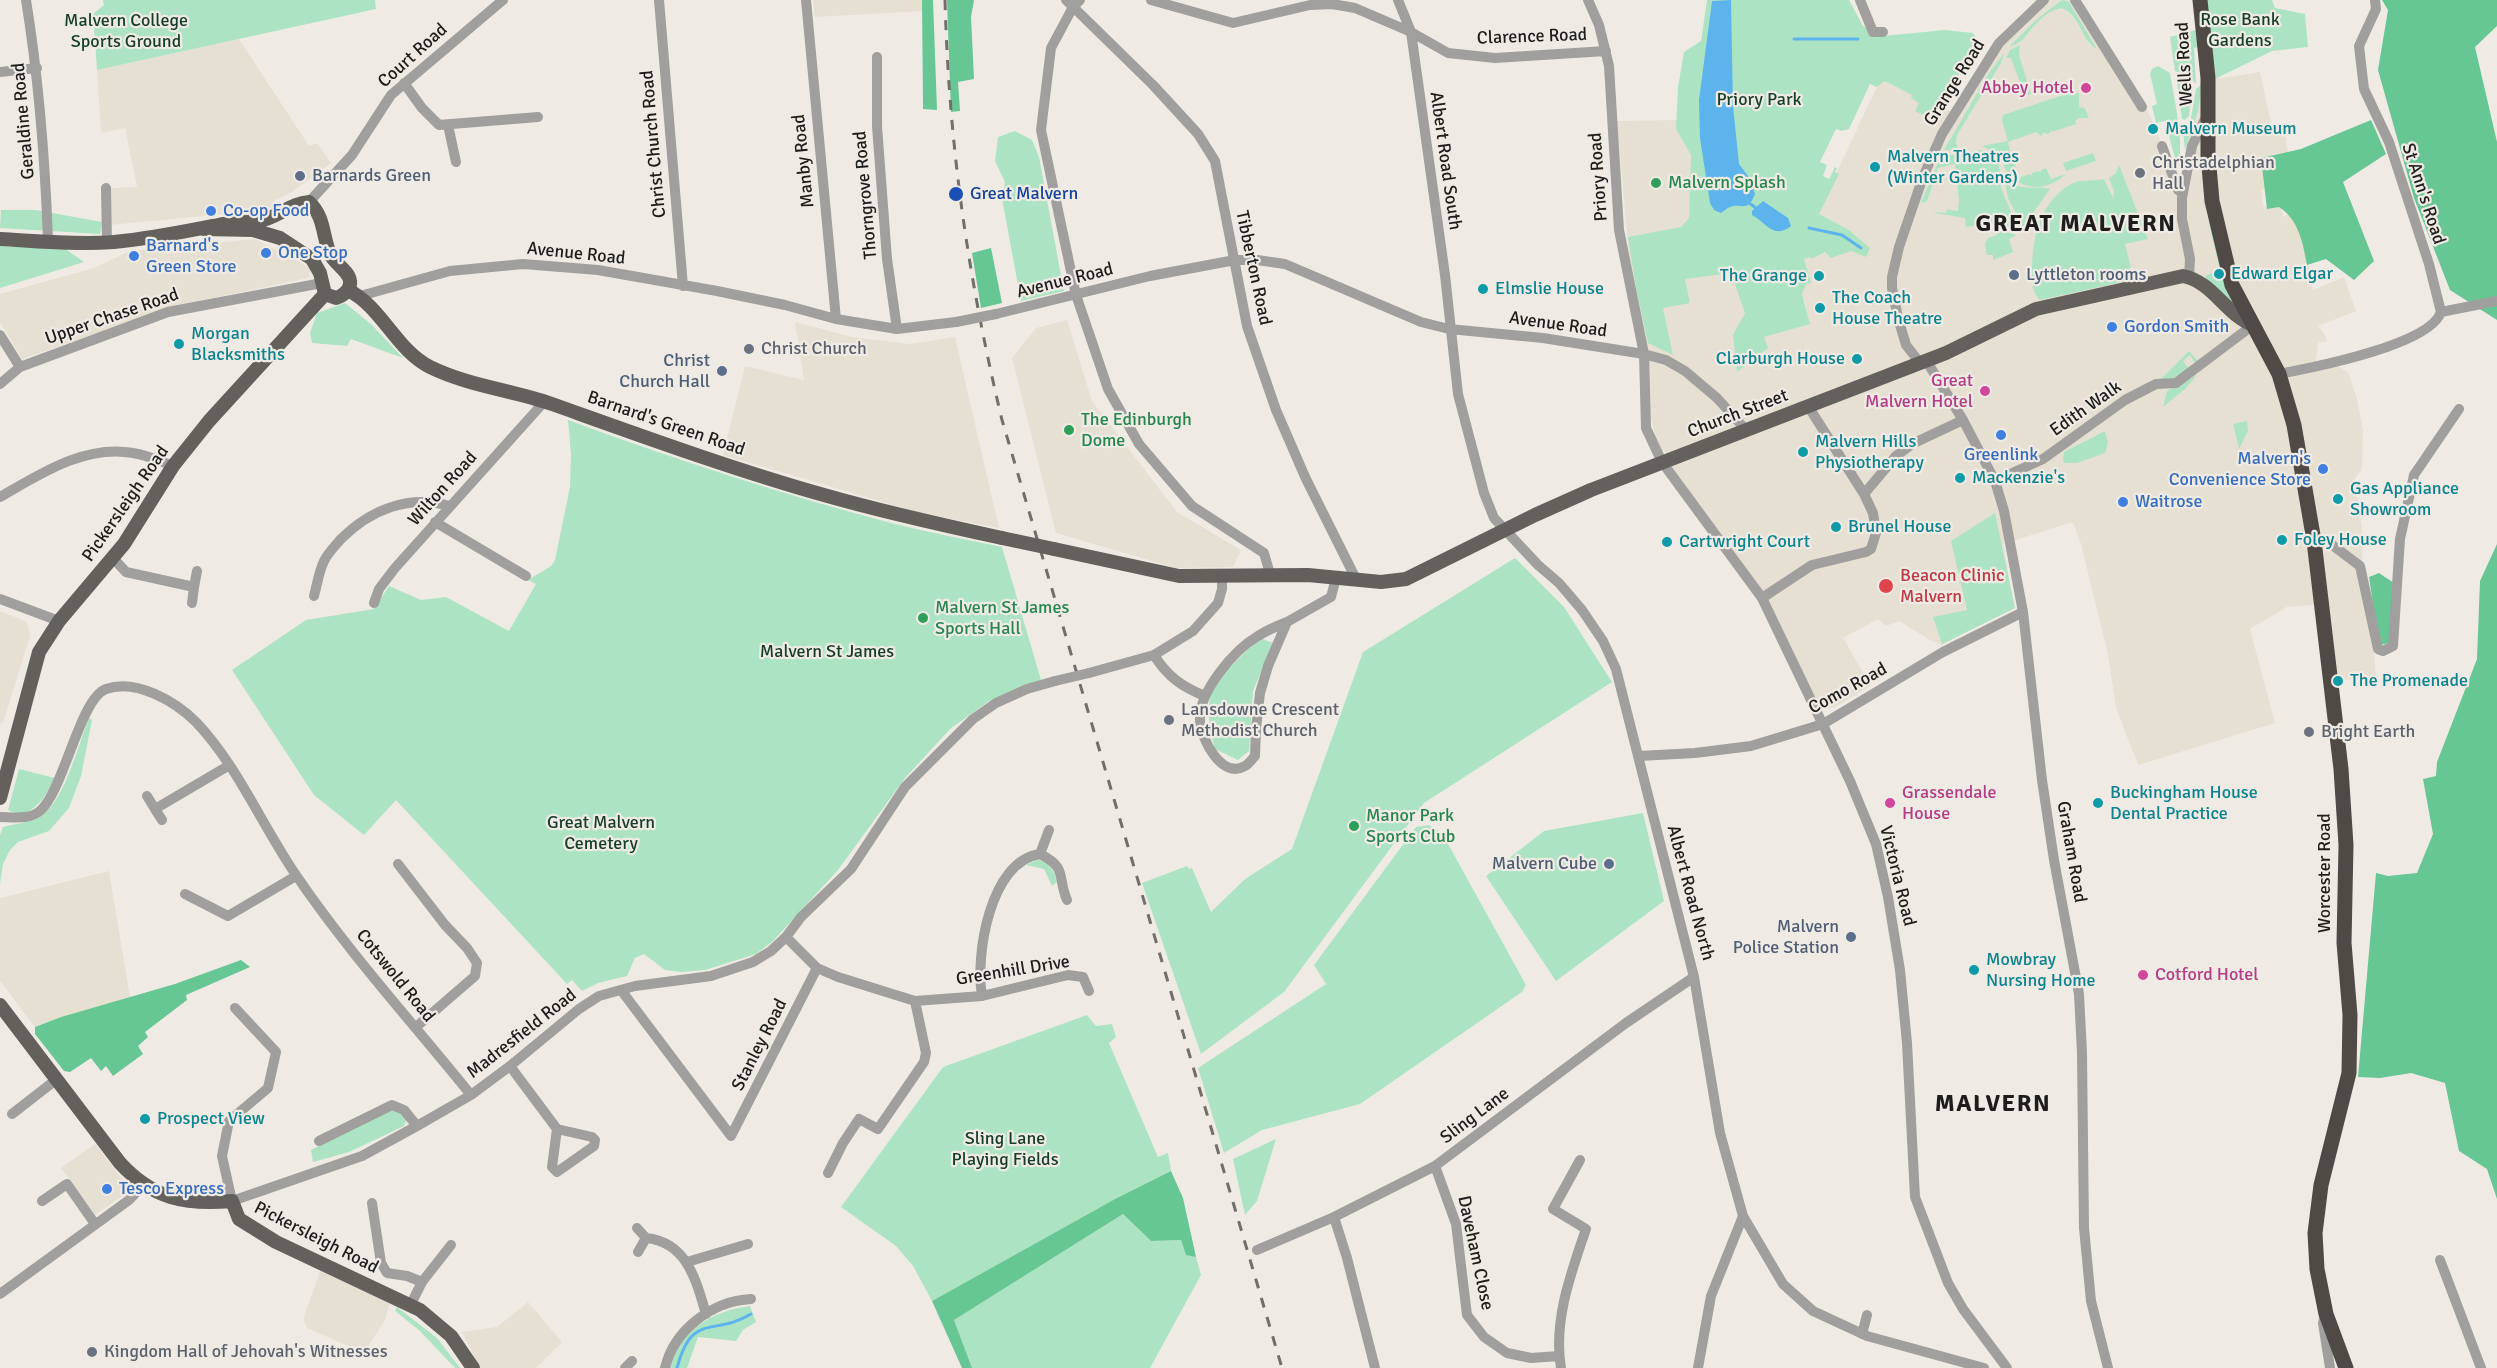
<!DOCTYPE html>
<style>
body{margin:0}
canvas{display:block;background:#efebe4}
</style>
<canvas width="2497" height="1368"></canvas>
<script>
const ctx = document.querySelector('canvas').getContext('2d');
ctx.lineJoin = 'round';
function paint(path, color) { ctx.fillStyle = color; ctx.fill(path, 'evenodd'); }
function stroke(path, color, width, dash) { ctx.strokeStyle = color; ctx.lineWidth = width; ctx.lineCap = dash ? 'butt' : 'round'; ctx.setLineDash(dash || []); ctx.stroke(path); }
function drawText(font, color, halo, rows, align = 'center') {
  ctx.font = font + ' Signika,sans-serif'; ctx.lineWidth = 4.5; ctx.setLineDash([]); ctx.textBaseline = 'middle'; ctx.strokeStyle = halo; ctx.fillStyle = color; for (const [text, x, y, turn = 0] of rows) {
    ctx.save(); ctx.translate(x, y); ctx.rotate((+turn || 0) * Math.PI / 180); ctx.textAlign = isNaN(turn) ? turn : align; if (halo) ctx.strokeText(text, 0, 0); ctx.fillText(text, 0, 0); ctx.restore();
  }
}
paint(new Path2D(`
 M813 0H922V11L815 17Z
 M2050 0H2078L2136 90 2153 122 2175 178 2182 175 2187 142 2203 81 2260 72 2273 132H2278L2283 137 2285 135 2288 152 2263 157 2267 189 2261 190 2263 207 2281 205 2283 217 2291 213 2304 239 2313 290 2344 277 2356 311 2318 326 2324 333 2327 341 2318 343 2315 369 2337 366 2348 372 2357 399 2363 430 2362 470 2355 478 2363 536 2362 564 2373 631 2376 678 2336 680 2328 604 2287 607 2250 629 2275 723 2138 765 2116 708 2108 655 2081 544 2073 522 2003 544 2014 607 1942 645 1928 639 1899 621 1886 626 1878 619 1843 638 1871 686 1835 707 1828 709 1820 706 1770 607 1672 468 1666 453 1661 449 1656 439 1649 410 1631 279 1617 121 1684 120 1724 266 1721 278 1724 280 1735 275 1809 321 1804 298 1800 299 1802 258 1813 252 1828 253 1816 216 1881 78 1958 115 1996 52 2036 10Z
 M239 39 309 146 317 143 331 163 292 192 273 201V207L257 211 110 225V188L137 187 125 128 101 133 97 70Z
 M255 239 311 268 308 278 175 306 22 359 0 322V294L94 268 130 251Z
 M1067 320 1092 401 1177 512 1241 550 1233 567 1176 568 1056 533 1012 358 1036 328Z
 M795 322 852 337 910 344 955 337 999 528 917 512 723 455 745 366 804 380Z
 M0 611 25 621 28 625 30 636 3 723 0 724Z
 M109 871 130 997 61 1017 35 1027 0 981V898Z
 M95 1144 126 1184 125 1194 95 1215 61 1168Z
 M320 1271 390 1302 385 1320 364 1353 307 1328 303 1320Z
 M528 1302 562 1342 536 1368H480L462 1332 497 1327Z`), '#e6e0d2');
paint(new Path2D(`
 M103 0H375L376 9 97 70 93 14 104 5Z
 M1707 0H1849L1863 26 1883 36 1945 30 1973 33 1979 42 1934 116 1930 118 1915 111 1919 103 1911 98 1912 95 1885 81 1877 87 1870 84 1849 129 1841 131 1836 129 1820 162 1827 165 1823 176 1829 179 1835 167 1837 168 1835 172 1839 174 1819 214 1849 230 1870 248 1866 257 1851 251 1831 258 1825 252 1811 259 1810 257 1804 259 1811 283 1806 284 1802 294 1810 324 1764 337 1768 348 1737 372 1733 335 1745 313 1731 273 1685 279 1690 303 1663 308 1673 355 1648 343 1636 288 1628 237 1681 227 1689 218 1691 155 1676 129 1678 87 1684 52 1701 41Z
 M2062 0 2069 2 2097 49C2080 40 2081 14 2061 8 2043 12 2034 27 2022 40 2019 43 2013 45 2009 47L2037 19Z
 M2204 0H2272L2275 8 2305 14 2308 47 2272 51 2215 79Z
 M2196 30 2198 47 2194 48 2196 84 2188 75 2175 71 2170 37Z
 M2020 45 2019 55 2031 94 2025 96 2011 58H2006L2010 50Z
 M2004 53 2001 63 1957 135 1956 143 1959 151 1944 150 1989 73Z
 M2158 66 2170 73C2173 93 2186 150 2177 166L2165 121 2156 123 2152 106 2157 104 2150 74 2152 69Z
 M2176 75 2189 79 2193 86 2189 116 2185 120 2182 119Z
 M2202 84 2198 111 2185 150 2183 131 2191 118 2196 89Z
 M2069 93H2079V107L2085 108 2089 118H2079L2075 121 2076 124 2051 132 2050 130V133L2046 134 2044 132 2041 136 2036 132 2008 142 2011 156 2017 158 2002 163 1994 152 1982 146 2008 141 2002 120 2003 115Z
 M1015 131 1032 140 1039 157 1064 291 1021 301 1002 199 1005 182 995 161 998 137Z
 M1980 150 1991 154 1999 164 2001 188 2019 231 2009 228H1996L1995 222 1966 227 1965 218 1935 213V212L1946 213 1947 209 1958 211 1959 200 1955 164 1938 168 1927 201 1921 203 1942 153 1953 155Z
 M2093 153 2096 161 2066 171 2063 163Z
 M2018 161V163L2014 165 2016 167 2014 170H2017L2019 180 2021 177 2030 174 2031 176 2032 173 2039 171 2040 173 2041 170 2046 168 2051 179 2066 174C2045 193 2018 192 2003 165Z
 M2119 165 2148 239 2125 244 2131 268 2127 269 2126 281 2040 300C2032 293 2032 283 2032 274 2032 241 2038 205 2068 186 2079 178 2091 182 2104 179L2113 198 2114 191 2109 178 2116 173Z
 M2003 172C2018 195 2031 184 2050 189L2033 213 2026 234 2008 198Z
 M1 210H36L102 222 100 234 0 228Z
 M2209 223H2211L2234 302 2232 305 2206 278V275L2213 273 2215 277 2221 275Z
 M2004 231 2016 235 2009 239 2013 252 1993 260V255H1987L1985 244 1988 238 1997 235V232Z
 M0 246 64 248 84 262 0 288Z
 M345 303 372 325 403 358 351 339 347 346 312 343 310 333 317 313Z
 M2189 351 2198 361 2195 363 2190 355 2183 361 2189 369 2170 380 2161 379Z
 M2197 375 2185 389 2163 407 2167 391Z
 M568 420C674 459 781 494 891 523 927 532 965 539 1002 547L1041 680 989 701 950 729 905 778 838 870 773 941 756 954 705 970 681 972 665 970 644 954 635 958 627 976 598 983 582 991 572 980 567 984 396 800 364 835 314 795 232 670 306 620 374 609 389 586 421 600 446 597 509 631 536 584 528 580 551 566 555 560 570 487 571 455Z
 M2247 421 2248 431 2239 449 2233 424Z
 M2105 431 2108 442 2105 453 2077 463H2065L2063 460 2064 452Z
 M1995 513 2015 608 1942 644 1933 617 1967 610 1951 541Z
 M1515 558 1564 607 1612 682 1424 803 1284 992 1201 1054 1142 883 1187 866 1189 869 1192 868 1211 912 1245 879 1292 849 1363 652Z
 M1260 638 1273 643 1253 691 1249 751 1238 760 1215 749C1211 733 1206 715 1210 698 1214 679 1246 652 1260 638Z
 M89 718 92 720 81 776 69 808 49 831 18 842 10 850 3 864 0 884V835L3 827C14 824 34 822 43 815 65 798 79 743 89 718Z
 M19 769 55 778C47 795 30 823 8 810Z
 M1643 813 1664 901 1556 981 1486 876 1544 831Z
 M1429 825 1442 833 1526 985 1522 992 1360 1104 1262 1130 1224 1153 1198 1068 1326 984 1314 965 1416 827Z
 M1037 860C1048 860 1055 872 1057 882L1052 886 1044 869 1026 865Z
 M1087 1015 1096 1026 1112 1024 1116 1037 1109 1043 1158 1157 1168 1153 1171 1171 1115 1199 932 1301 913 1266 896 1246 841 1207 943 1067Z
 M392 1108 400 1111 406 1120 404 1126 349 1152 313 1162 311 1150Z
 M1276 1139 1257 1201 1245 1215 1233 1159Z
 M1123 1214 1151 1241 1181 1240 1186 1254 1196 1257 1201 1275 1150 1368H972L954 1320Z
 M750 1306 756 1322 743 1330 736 1341 698 1337 687 1368H670C678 1331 714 1310 750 1306Z
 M397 1307 437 1338 460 1368H455L420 1331 395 1311Z`), '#ace4c3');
paint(new Path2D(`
 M922 0H933L937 110 923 109Z
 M947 0H974L971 17 974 79 958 82 960 111 951 112Z
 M2382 0H2497V26L2475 47 2497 142V320L2450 290 2414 198 2378 70 2388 10Z
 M2371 120 2386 154 2343 182 2374 261 2354 280 2326 259 2307 265C2303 243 2299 220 2279 207L2267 209 2261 158 2301 149Z
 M991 248 1002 303 981 308 972 253Z
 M2497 544V1199L2487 1169 2459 1151 2445 1083 2411 1073 2380 1078 2358 1077 2376 873 2388 876 2417 873 2433 834 2423 779 2436 776 2437 762 2477 659 2480 581Z
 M2379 573 2394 583 2390 643 2379 645 2369 577Z
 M241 960 250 967 186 995 187 1000 145 1032 148 1037 138 1046 143 1054 113 1076 106 1066 101 1071 91 1058 70 1072 64 1071 35 1034V1027L61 1017 175 984Z
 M1171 1171 1183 1198 1196 1257 1186 1255 1181 1240 1151 1241 1123 1214 954 1320 972 1368H962L932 1301 1115 1199Z`), '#66c694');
paint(new Path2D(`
 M1731 0 1733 106 1739 164 1751 180 1755 194C1747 214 1742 202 1730 207 1727 208 1724 211 1721 213L1714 210 1710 203 1700 138 1699 100 1712 1Z
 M1763 201 1788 218 1791 226C1773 240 1766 222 1752 215V211Z`), '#5db4ed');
stroke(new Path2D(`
 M1794 39H1858
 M1749 203 1756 208
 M1809 228 1842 235 1861 248
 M677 1368C692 1311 713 1337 751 1314`), '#5db4ed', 3);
stroke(new Path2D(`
 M26 0C39 80 45 159 48 240
 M659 0 683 286
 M806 0 836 319
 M1066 0 1153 85 1198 134 1215 161 1247 326 1276 410 1306 479 1357 581
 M1080 0 1073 7 1051 48 1041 130 1076 295 1108 389 1139 444 1192 506 1264 553 1270 574
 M1151 0 1233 23 1310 5 1332 4 1355 8 1411 32 1448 53 1495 58 1606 51
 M1398 0 1411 32 1445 275 1458 394 1484 493 1494 518 1538 565 1559 583 1582 610 1603 641 1616 669 1694 977 1720 1133 1743 1216 1783 1284 1813 1311 1867 1336 1984 1368
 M1588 0 1599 25 1609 66 1619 230 1644 354 1646 428 1662 462 1762 598 1850 781 1876 844 1888 897 1900 970 1907 1043 1915 1197 1948 1283 1963 1309 2007 1368
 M1860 0 1873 32H1883
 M2044 0 1999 43 1942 134 1923 177 1899 247 1892 277V288L1898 318 1906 345 1917 359 1929 365 1963 420 1995 481 2004 511 2023 612 2042 780 2054 860 2079 994 2082 1053 2084 1228 2091 1301 2108 1368
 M2075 0 2142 107
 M2375 0 2376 9 2359 46 2364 89 2389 142 2429 264 2441 312
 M877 57V126L887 259 897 329
 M0 72 37 68
 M404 83 422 108 439 125 538 117
 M448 125 456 162
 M2162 146 2178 190 2182 193
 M106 188 107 242
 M309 202 352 155 391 95 503 0
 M2189 278 2190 259 2182 219V198L2192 146 2208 113
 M360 296 450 271 523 264 598 270 717 291 785 305 836 319 897 329 956 322
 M996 314 1150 276 1235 260H1257L1285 264 1421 322 1449 329 1543 338 1644 354 1666 360 1685 371 1717 398 1746 430
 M0 335 20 367 0 384
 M20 367 168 312 322 283
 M2279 374C2311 368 2430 345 2441 312L2497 301
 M1995 481 2043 459 2125 400 2156 384 2176 383 2253 325
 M1864 494 1896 456 1912 444 1963 420
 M0 497C40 474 85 444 133 453 147 455 160 461 173 466
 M435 522 526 576
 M2314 541H2327L2360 566 2378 649 2383 651 2393 646 2400 539 2414 475 2459 409
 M113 558 126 572 194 587 197 571
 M314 596C317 585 319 571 324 561 328 553 335 546 341 539 370 510 409 494 450 506
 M1762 598 1812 565 1866 552 1871 549 1876 533 1873 513 1864 494 1808 406
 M0 599 59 621
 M192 603 194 587
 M374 603 379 589 395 568 544 402
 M1287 622C1277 626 1267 630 1258 636 1234 650 1198 692 1200 721 1201 739 1222 780 1245 766 1249 764 1252 759 1255 756L1256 729 1260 693 1268 666 1287 622 1331 597 1336 578
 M1154 655C1167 676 1182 687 1205 696
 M1089 673 1154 655 1193 631 1218 603 1222 589V577
 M1639 756 1695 753 1751 746 1823 724 1943 652 2023 612
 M147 796 155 809 228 766
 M155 809 162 820
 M0 817C13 817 29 820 40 811 64 790 80 698 106 689 136 678 176 702 196 722 238 766 263 828 298 878 350 954 413 1023 471 1095
 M1040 854 1049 830
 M398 864 445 925 467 948 477 963 475 976 416 1027
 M185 894 228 916 296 876
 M786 937 817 968 838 977 915 1001 982 996 1068 975 1083 977 1089 991
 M621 990 731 1136 817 968
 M982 996C975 955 990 861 1040 854 1068 868 1057 877 1067 900
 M235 1008 276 1052 268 1088 229 1121 222 1156 232 1201 362 1156 417 1126 471 1095 510 1066 579 1009 599 996 635 986 711 976 753 962 771 951 786 937 801 917 851 869 905 787 973 719 996 703 1027 689 1055 681
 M510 1066 557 1129 592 1137 595 1140 594 1146 557 1172 552 1167 557 1129
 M12 1114 57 1079
 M319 1141 392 1105 404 1110 417 1126
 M1435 1166 1456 1224 1467 1315 1484 1337 1507 1353 1531 1358 1559 1356
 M828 1173 843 1143 859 1119 878 1129 924 1062 926 1053 915 1001
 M42 1201 67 1184 95 1224
 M372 1203 381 1263 387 1273 407 1276 422 1282
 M1334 1217 1347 1258 1375 1368
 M637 1228 646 1238C687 1242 696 1280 706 1314
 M1257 1250 1334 1217 1435 1166 1626 1023 1694 977
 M638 1252 646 1238
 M2440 1260 2481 1368
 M687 1262 748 1244
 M0 1294 129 1200 143 1185
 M411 1304 422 1282 451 1245
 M2325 1315 2323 1323 2330 1368
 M1862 1334 1867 1315
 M625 1368 632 1361
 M665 1368C674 1330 712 1301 751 1299
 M1561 1368C1553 1321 1571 1273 1586 1229L1553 1209 1580 1160
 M1698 1368 1711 1296 1743 1216`), '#a19f9d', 10);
stroke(new Path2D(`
 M0 239C37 241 77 245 114 242 149 239 183 232 218 225 231 222 245 223 259 221 277 218 291 203 309 202 325 217 322 235 330 254 335 264 349 271 350 281 351 290 344 295 336 298L325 294 320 273 312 259 280 238 253 230 203 229
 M348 290C382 307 396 350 430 367 469 386 512 390 552 404 642 436 732 469 824 495 883 512 942 525 1002 538
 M1054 549 1179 576 1308 575 1381 582 1406 579 1535 515 1591 490 1946 353 2036 309 2183 276C2213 282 2225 314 2253 325
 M0 798 39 652 59 621 124 544 173 466 209 421 325 294
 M0 1005 120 1163C153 1199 185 1205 232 1201L239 1219 276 1242 420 1310 451 1336 473 1368`), '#64605c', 14);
stroke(new Path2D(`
 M2200 0 2208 78V155L2212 201 2232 285 2279 374 2294 425 2314 541 2341 769 2346 845 2344 943 2350 1015 2349 1073 2321 1185 2315 1233 2317 1269 2326 1314 2346 1368`), '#4f4a46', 15);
stroke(new Path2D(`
 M945 0C949 147 968 278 1002 420L1282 1368`), '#716e6b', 3, [10, 10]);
stroke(new Path2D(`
 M956 322 996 314
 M1055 681 1089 673`), '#a19f9d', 10);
stroke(new Path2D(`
 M1002 538 1054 549`), '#64605c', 14);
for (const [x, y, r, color] of [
 [2086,88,6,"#d1479c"],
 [2153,129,6,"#0f9aa8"],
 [1875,167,6,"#0f9aa8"],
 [2140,173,6,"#6b7280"],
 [300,176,6,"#5c6f8a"],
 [1656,183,6,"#2e9e5b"],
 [956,194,8,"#1a4fb4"],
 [211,211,6,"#3f7fe0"],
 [266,253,6,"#3f7fe0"],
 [134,256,6,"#3f7fe0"],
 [2219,274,6,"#0f9aa8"],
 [2014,275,6,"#5c6f8a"],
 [1819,276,6,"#0f9aa8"],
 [1483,289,6,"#0f9aa8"],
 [1820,308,6,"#0f9aa8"],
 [2112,327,6,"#3f7fe0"],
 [179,344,6,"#0f9aa8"],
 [749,349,6,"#6b7280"],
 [1857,359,6,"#0f9aa8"],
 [722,371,6,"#5c6f8a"],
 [1985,391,6,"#d1479c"],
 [1069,430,6,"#2e9e5b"],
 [2001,435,6,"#3f7fe0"],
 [1803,452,6,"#0f9aa8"],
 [2323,469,6,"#3f7fe0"],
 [1960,478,6,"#0f9aa8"],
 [2338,499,6,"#0f9aa8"],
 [2123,502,6,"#3f7fe0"],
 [1836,527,6,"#0f9aa8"],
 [2282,540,6,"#0f9aa8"],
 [1667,542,6,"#0f9aa8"],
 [1886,586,8,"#e0444e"],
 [923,618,6,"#2e9e5b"],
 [2338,681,6,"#0f9aa8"],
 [1169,720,6,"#6b7280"],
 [2309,732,6,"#6b7280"],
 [1890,803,6,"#d1479c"],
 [2098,803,6,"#0f9aa8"],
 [1354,826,6,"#2e9e5b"],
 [1609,864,6,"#5c6f8a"],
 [1851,937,6,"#5c6f8a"],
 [1974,970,6,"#0f9aa8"],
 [2143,975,6,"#d1479c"],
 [145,1119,6,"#0f9aa8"],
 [107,1189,6,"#3f7fe0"],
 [92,1352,6,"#6b7280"]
]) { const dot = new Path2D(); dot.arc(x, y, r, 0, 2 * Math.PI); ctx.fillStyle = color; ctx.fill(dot); stroke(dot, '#efebe4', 2); }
drawText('18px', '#153e2a', '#efebe4', [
 ["Rose Bank",2240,20],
 ["Gardens",2240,41],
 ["Malvern College",126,21],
 ["Sports Ground",126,42],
 ["Priory Park",1759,100],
 ["Malvern St James",827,652],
 ["Great Malvern",601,823],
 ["Cemetery",601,844],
 ["Sling Lane",1005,1139],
 ["Playing Fields",1005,1160]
]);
drawText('18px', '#1e1d1b', '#efebe4', [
 ["Clarence Road",1532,37,-2],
 ["Court Road",413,56,-42],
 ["Wells Road",2185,64,-93],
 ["Grange Road",1955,83,-58],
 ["Geraldine Road",24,121,-95],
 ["Christ Church Road",654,144,-95],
 ["Manby Road",804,161,-96],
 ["Albert Road South",1445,161,82],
 ["Priory Road",1599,177,-94],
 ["St Ann's Road",2423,194,72],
 ["Thorngrove Road",866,195,-95],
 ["Avenue Road",576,254,6],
 ["Tibberton Road",1253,268,78],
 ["Avenue Road",1065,281,-14],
 ["Upper Chase Road",112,317,-19],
 ["Avenue Road",1558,325,8],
 ["Edith Walk",2086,409,-35],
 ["Church Street",1738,414,-21],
 ["Barnard's Green Road",666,424,19],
 ["Wilton Road",443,489,-48],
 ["Pickersleigh Road",126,504,-55],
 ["Como Road",1848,689,-29],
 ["Graham Road",2071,852,80],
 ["Worcester Road",2325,873,-90],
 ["Victoria Road",1897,876,76],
 ["Albert Road North",1690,893,75],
 ["Greenhill Drive",1013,971,-9],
 ["Cotswold Road",395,976,51],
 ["Madresfield Road",522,1034,-38],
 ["Stanley Road",760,1045,-63],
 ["Sling Lane",1475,1116,-37],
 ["Pickersleigh Road",316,1238,27],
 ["Daveham Close",1475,1253,78]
]);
drawText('18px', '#b23c85', '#efebe4', [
 ["Abbey Hotel",2074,88],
 ["Great",1973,381],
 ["Malvern Hotel",1973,402],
 ["Grassendale",1902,793,"left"],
 ["House",1902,814,"left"],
 ["Cotford Hotel",2155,975,"left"]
], 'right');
drawText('18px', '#0d838f', '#efebe4', [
 ["Malvern Museum",2165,129],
 ["Malvern Theatres",1887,157],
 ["(Winter Gardens)",1887,178],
 ["Edward Elgar",2231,274],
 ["The Grange",1807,276,"right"],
 ["Elmslie House",1495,289],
 ["The Coach",1832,298],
 ["House Theatre",1832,319],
 ["Morgan",191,334],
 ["Blacksmiths",191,355],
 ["Clarburgh House",1845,359,"right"],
 ["Malvern Hills",1815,442],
 ["Physiotherapy",1815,463],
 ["Mackenzie's",1972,478],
 ["Gas Appliance",2350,489],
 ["Showroom",2350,510],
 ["Brunel House",1848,527],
 ["Foley House",2294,540],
 ["Cartwright Court",1679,542],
 ["The Promenade",2350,681],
 ["Buckingham House",2110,793],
 ["Dental Practice",2110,814],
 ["Mowbray",1986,960],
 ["Nursing Home",1986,981],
 ["Prospect View",157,1119]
], 'left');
drawText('18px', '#5b616d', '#efebe4', [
 ["Christadelphian",2152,163],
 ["Hall",2152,184],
 ["Christ Church",761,349],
 ["Lansdowne Crescent",1181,710],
 ["Methodist Church",1181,731],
 ["Bright Earth",2321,732],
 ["Kingdom Hall of Jehovah's Witnesses",104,1352]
], 'left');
drawText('18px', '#4e5e75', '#efebe4', [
 ["Barnards Green",312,176,"left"],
 ["Lyttleton rooms",2026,275,"left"],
 ["Christ",710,361],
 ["Church Hall",710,382],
 ["Malvern Cube",1597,864],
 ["Malvern",1839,927],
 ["Police Station",1839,948]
], 'right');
drawText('18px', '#27864d', '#efebe4', [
 ["Malvern Splash",1668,183],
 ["The Edinburgh",1081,420],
 ["Dome",1081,441],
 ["Malvern St James",935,608],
 ["Sports Hall",935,629],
 ["Manor Park",1366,816],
 ["Sports Club",1366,837]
], 'left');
drawText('18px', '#164399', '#efebe4', [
 ["Great Malvern",970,194]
], 'left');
drawText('18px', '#366cbe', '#efebe4', [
 ["Co-op Food",223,211],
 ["Barnard's",146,246],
 ["Green Store",146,267],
 ["One Stop",278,253],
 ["Gordon Smith",2124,327],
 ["Greenlink",2001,455,"center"],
 ["Malvern's",2311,459,"right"],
 ["Convenience Store",2311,480,"right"],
 ["Waitrose",2135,502],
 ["Tesco Express",119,1189]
], 'left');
drawText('18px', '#be3a42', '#efebe4', [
 ["Beacon Clinic",1900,576],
 ["Malvern",1900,597]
], 'left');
ctx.letterSpacing = '1.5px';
drawText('bold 24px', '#1e1d1b', '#efebe4', [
 ["GREAT MALVERN",2076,225],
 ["MALVERN",1993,1105]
]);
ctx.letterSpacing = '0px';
</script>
